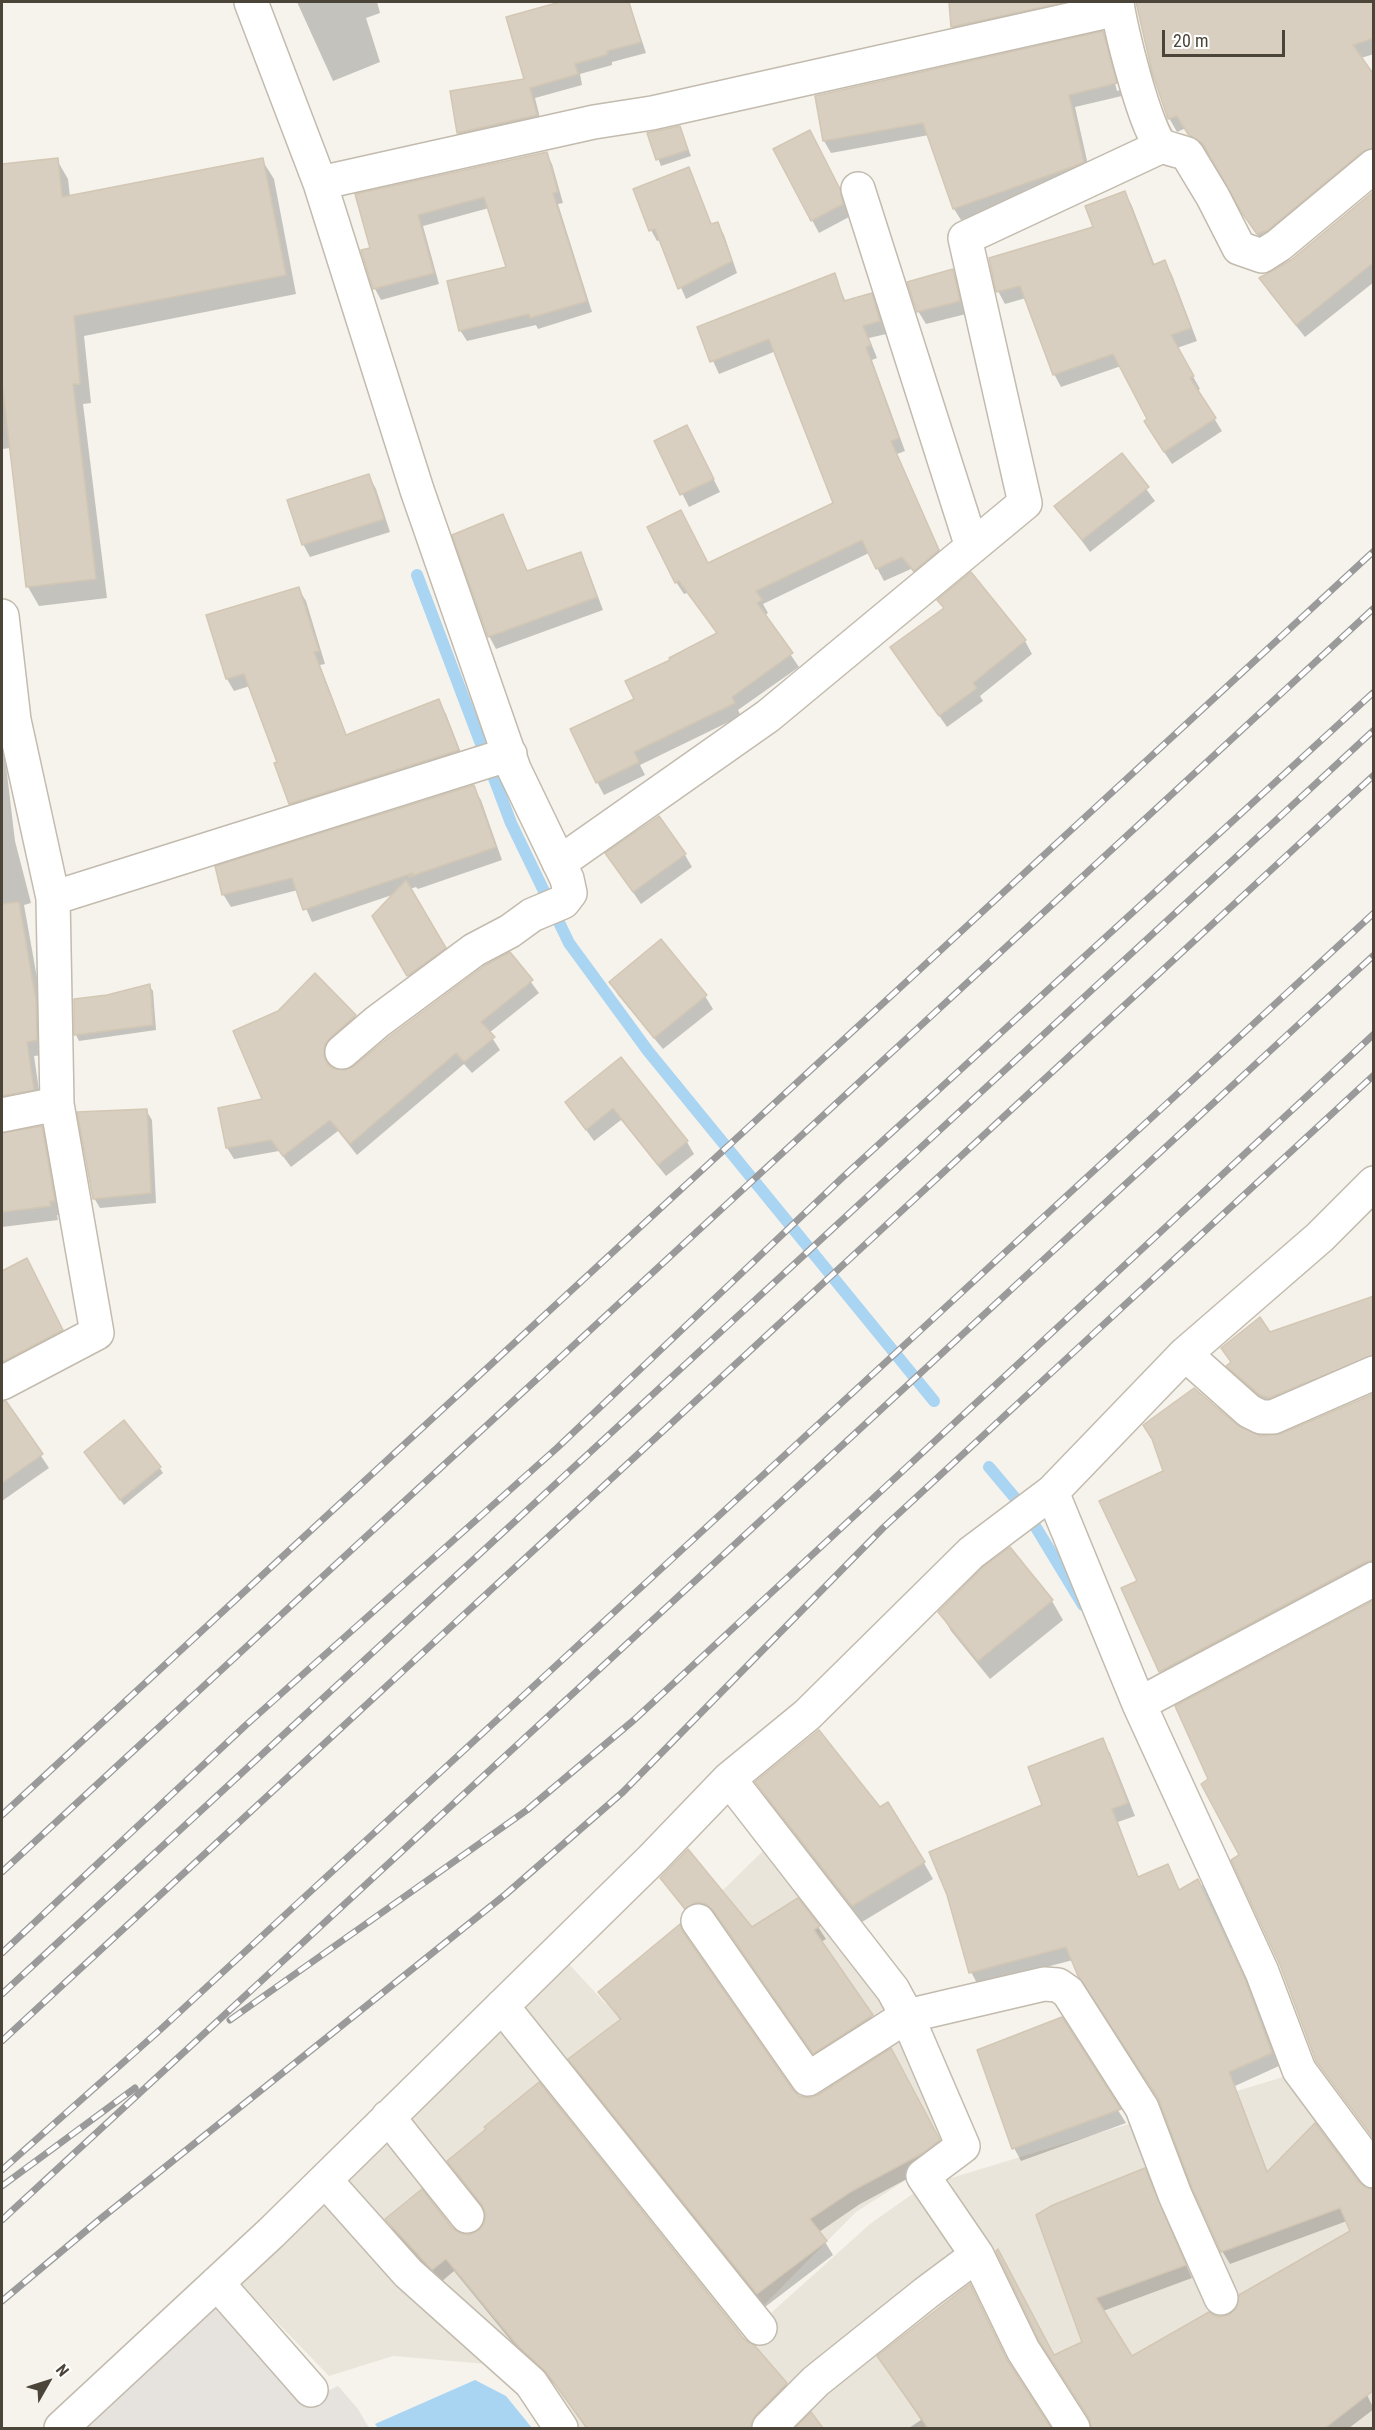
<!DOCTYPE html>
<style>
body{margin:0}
#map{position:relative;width:1375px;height:2430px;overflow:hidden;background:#f6f3ec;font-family:"Roboto Condensed",sans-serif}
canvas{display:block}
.frame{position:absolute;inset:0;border:3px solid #4b4439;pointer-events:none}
.north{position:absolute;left:18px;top:2352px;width:60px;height:60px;-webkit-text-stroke:4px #fff;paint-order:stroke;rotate:51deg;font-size:16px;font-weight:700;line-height:24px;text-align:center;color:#4b4439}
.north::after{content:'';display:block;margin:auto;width:21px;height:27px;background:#4b4439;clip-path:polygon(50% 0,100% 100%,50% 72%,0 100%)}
.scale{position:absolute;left:1162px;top:30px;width:123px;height:27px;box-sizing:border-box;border:3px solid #4b4439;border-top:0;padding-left:8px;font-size:18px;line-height:21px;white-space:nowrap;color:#4b4439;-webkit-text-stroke:4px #fff;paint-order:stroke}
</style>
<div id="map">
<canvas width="1375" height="2430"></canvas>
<div class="frame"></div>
<div class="north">N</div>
<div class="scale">20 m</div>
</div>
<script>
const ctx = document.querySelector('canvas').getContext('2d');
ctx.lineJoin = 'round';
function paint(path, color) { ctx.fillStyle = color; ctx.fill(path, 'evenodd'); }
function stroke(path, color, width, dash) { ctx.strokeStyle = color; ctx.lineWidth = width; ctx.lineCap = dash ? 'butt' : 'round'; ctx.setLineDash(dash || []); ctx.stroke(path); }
paint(new Path2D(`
 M764 1850 885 1993 956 2148 856 2212 682 2388 632 2428H553L498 2365 393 2356 329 2376 239 2283 568 1963 606 2004Z
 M1283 2077 1373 2195V2428H1093L948 2179Z
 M925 2185 1066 2428H643L870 2224Z`), '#eae5da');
paint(new Path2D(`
 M217 2306 302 2403 338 2386 358 2409 369 2428H83Z`), '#e6e2dd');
paint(new Path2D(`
 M475 2380 506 2396 532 2428H378L375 2424Z`), '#a9d4f2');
paint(new Path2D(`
 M297 2H377L380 13 366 18 380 62 333 81Z
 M561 2H593L595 4 629 2 646 53 612 62V65L580 74 582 85 535 98 542 126 464 143 458 133 452 92 526 80 508 17Z
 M950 2H1084L960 40 952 27Z
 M1137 2H1374V54L1361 58 1374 78V163L1266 247 1252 227 1212 158 1197 148 1186 128 1177 132 1169 118 1154 71Z
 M1103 33 1110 45 1122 96 1075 107 1090 174 1079 179 961 220 954 209 929 135 831 153 824 141ZM1105 44H1108L1120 90 1117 91Z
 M680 128 691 156 661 166 649 134Z
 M816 145 846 204 849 217 819 233 812 220Z
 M546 153 552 164 563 203 558 204 592 312 538 329 536 325 467 341 460 330 508 268 489 208 423 226 439 284 381 300 375 289 363 251 372 249 357 196Z
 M57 160 68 179 70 197 262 160 274 179 296 294 84 336 91 403 83 404 107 598 39 606 28 587 11 448 2 449V166Z
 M688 169 712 226 718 224 724 235 737 273 686 299 660 240 657 241 651 230Z
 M1125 193 1132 206 1155 266 1165 262 1172 275 1197 341 1177 348 1200 389 1197 391 1222 431 1172 464 1153 435 1149 420 1121 366 1061 387 1054 374 1026 298 1005 304 998 291 1095 228Z
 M1374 193V282L1305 337 1269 292 1261 279 1292 261Z
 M952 271 959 283 966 314 926 324 918 311Z
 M834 275 846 302 871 295 878 308 886 334 869 338 877 358 872 360 905 451 897 454 945 563 922 583 911 569 884 581 869 553 763 604 768 613 764 616 799 667 738 710 741 716 640 765 645 775 604 795 597 782 636 700 672 661 718 634 687 593 684 594 676 582 835 504 776 351 719 374 698 328Z
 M694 440 720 492 689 507 656 442Z
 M1121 455 1155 501 1090 552 1056 506Z
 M369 476 376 489 390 532 310 557 303 544Z
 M503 515 528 573 580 554 587 567 603 610 496 649 489 636Z
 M971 574 1025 641 1032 654 980 696 983 701 947 727 892 648 945 610 939 600Z
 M298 588 306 601 325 664 320 665 347 736 438 701 446 714 465 763 298 816 291 803 279 763 250 686 234 691 227 679Z
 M2 751 5 757 15 841 31 903 24 905 44 1017V1055L34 1056 41 1104 2 1113Z
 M473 787 481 800 502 860 418 889 416 887 410 889 452 961 416 988 373 916 395 894 312 922 298 890 231 907 223 894Z
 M685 855 692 867 641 904 615 866Z
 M510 954 539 993 489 1033 500 1050 472 1073 464 1064 357 1155 338 1131 291 1167 279 1151 234 1159 227 1148 264 1100 278 1012 315 975 355 1016 362 1028 330 1059V1067L345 1072 355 1068Z
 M611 983 705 996 713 1009 663 1049 618 995Z
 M149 985 153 991 156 1030 79 1041 76 1035 75 1001 107 996Z
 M621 1059 687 1142 694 1154 666 1176 621 1120 594 1141 567 1103Z
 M146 1110 152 1120 156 1203 100 1208 94 1198Z
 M41 1128 49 1142 62 1215H57L58 1220 2 1227V1135Z
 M26 1260 69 1343 2 1378V1273Z
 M1374 1297V1369L1274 1411 1236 1379 1228 1366 1269 1334Z
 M1374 1395V1575L1168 1684 1123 1589 1139 1582 1165 1471 1240 1429 1253 1435 1273 1437Z
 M2 1402H5L49 1468 2 1501Z
 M89 1458 159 1467 163 1473 124 1505Z
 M1010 1549 1052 1601 1063 1620 990 1679 951 1631 940 1612Z
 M1374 1602V2140L1317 2060 1241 1856 1210 1779Z
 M1102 1740 1110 1753 1135 1816 1118 1822 1139 1878 1168 1866 1180 1891 1198 1881 1252 1994 1279 2066 1235 2086 1268 2173 1358 2183 1367 2395 1374 2409 1349 2428H1093L1091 2420 1054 2356 1084 2343 1038 2216 1144 2170 1192 2278 1103 2311 1132 2358 1218 2318 1230 2316 1352 2232 1347 2221 1230 2264 1222 2251 1161 2102 1073 1960 978 1985 971 1972 1044 1806Z
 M757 1782 924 1863 933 1879 862 1922 766 1798Z
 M661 1878 752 1929 818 1927 826 1939 821 1942 879 2029 821 2065 722 1923 715 1917 693 1921Z
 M687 1940 791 2091 799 2097 809 2099 898 2064 946 2154 931 2166 860 2204 819 2232 833 2255 765 2307 578 2073 570 2059 621 2021 600 1992Z
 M1061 2019 1126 2123 1021 2161 1014 2148Z
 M449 2162 754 2347 786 2384 794 2397 763 2428H586L556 2386 526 2359 454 2271 441 2282 394 2232 387 2219 451 2229 459 2235 469 2236 480 2231 486 2224V2212L457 2175Z
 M1011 2369 1049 2428H909L921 2420 887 2370Z`), '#0003');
stroke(new Path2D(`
 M417 575 511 823 569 943 648 1051 934 1401
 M989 1467 1026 1511 1083 1605
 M1207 1889 1227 1944
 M1241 1973 1264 2019`), '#a9d4f2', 12);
const building = new Path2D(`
 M560 2H629L641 42 607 51 608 54 575 64 578 74 530 88 537 115 457 133 450 91 524 79 506 17Z
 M949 2H1066L951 27Z
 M1136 2H1374V38L1353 45 1374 75V148L1362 152 1268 230 1257 234 1242 213 1203 144 1188 134 1177 116 1168 119 1152 72Z
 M1103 31 1117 83 1069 95 1084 162 1072 167 953 209 923 123 823 141 815 96Z
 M680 126 688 150 656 160 647 133Z
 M810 130 840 189 843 204 811 221 773 149Z
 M547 152 558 192 553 193 587 301 530 318 529 314 459 331 447 281 506 267 484 197 418 215 434 273 373 289 361 250 370 248 355 194Z
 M58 158 62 197 263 158 286 275 74 316 80 384H73L96 579 26 587 2 382V164Z
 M689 167 711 224 718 222 732 261 678 289 655 229 649 231 633 189Z
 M1125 191 1153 265 1165 260 1191 328 1171 335 1194 376 1190 378 1216 418 1164 452 1144 421 1147 419 1113 354 1053 375 1020 286 996 292 989 258 1093 227 1085 206Z
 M1374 191V262L1296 325 1259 278 1291 260Z
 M953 269 960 301 917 312 907 282Z
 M835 273 844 301 872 293 880 321 863 326 871 345 866 347 899 438 891 441 939 550 914 571 902 557 876 569 862 540 756 591 762 600 757 603 793 653 732 697 735 703 634 752 639 762 596 783 570 729 634 699 625 681 670 660 669 658 717 633 679 581 675 583 647 527 681 510 708 563 833 503 769 339 710 362 697 327Z
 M687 425 714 479 680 495 654 441Z
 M1122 453 1149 487 1082 540 1054 506Z
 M369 474 384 519 302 545 287 500Z
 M503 514 527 571 581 552 597 597 488 637 452 535Z
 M971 572 1026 640 973 683 977 688 939 716 890 647 944 608 937 600Z
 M299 587 319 651 314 652 346 735 439 699 459 750 289 804 274 763 277 762 244 674 226 679 206 615Z
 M474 785 496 847 409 877 413 873 303 910 292 878 222 895 215 866Z
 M659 816 686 854 633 892 605 853Z
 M406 880 446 948 407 976 372 916Z
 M19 902 36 1001 37 1040 27 1042 34 1090 2 1096V904Z
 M661 939 707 995 654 1038 609 982Z
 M510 952 533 980 481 1022 495 1037 464 1062 456 1053 350 1144 330 1120 283 1156 271 1140 226 1148 218 1108 262 1099 233 1031 278 1011 315 973 356 1015 330 1038 324 1046V1056L328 1065 335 1069 345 1070 354 1066 389 1037 484 966Z
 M150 984 153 1025 74 1035V999L107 995Z
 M621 1057 688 1141 658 1165 613 1108 586 1130 565 1102Z
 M147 1109 151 1193 93 1199 77 1112Z
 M42 1126 55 1201H50L51 1206 2 1212V1133Z
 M27 1258 63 1330 2 1362V1271Z
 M1374 1296V1355L1269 1398 1260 1395 1226 1366 1231 1362 1221 1348 1260 1317 1270 1332Z
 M1194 1388 1237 1425 1261 1436 1280 1434 1374 1394V1560L1365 1562 1159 1672 1121 1588 1137 1581 1099 1501 1163 1471 1152 1439 1143 1425Z
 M6 1401 43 1454 2 1483V1402Z
 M124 1420 161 1467 120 1500 84 1452Z
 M1010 1547 1053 1600 978 1661 938 1612 983 1567Z
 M1374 1600V2139L1316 2061 1280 1965 1231 1860 1239 1855 1201 1784 1208 1779 1175 1706Z
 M819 1730 880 1807 888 1802 925 1862 852 1906 755 1782Z
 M1103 1738 1128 1803 1112 1809 1138 1877 1168 1864 1179 1890 1198 1879 1245 1979 1272 2053 1229 2072 1267 2172 1315 2123 1359 2182 1366 2188 1374 2189V2390L1325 2428H1092L1089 2418 1039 2341 996 2251 998 2249 1054 2355 1082 2342 1036 2215 1053 2205 1145 2168 1186 2265 1096 2298 1132 2356 1209 2312 1218 2317 1229 2315 1236 2308 1239 2295 1350 2231 1340 2208 1221 2252 1192 2188 1158 2098 1078 1976 1066 1947 969 1973 947 1895 929 1852 1042 1805 1028 1767Z
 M688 1849 752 1927 798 1898 820 1926 814 1930 873 2015 813 2054 713 1910 706 1904 697 1902 685 1909 660 1878Z
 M680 1924 683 1932 793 2090 799 2096 808 2098 818 2095 891 2048 940 2140 923 2153 852 2191 810 2219 827 2241 757 2294 568 2059 621 2019 598 1992Z
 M1062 2017 1121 2109 1012 2149 977 2050Z
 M539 2082 745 2340 755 2346 787 2383 756 2415 751 2423V2428H587L546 2372 517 2345 446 2259 432 2270 385 2219 422 2189 452 2228 460 2233 469 2235 479 2230 484 2223 486 2214 482 2205 447 2161 486 2129 484 2127Z
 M970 2284 1007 2360 1051 2428H928L877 2356Z
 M811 2412 823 2428H795Z`);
paint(building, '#d8cfc1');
stroke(building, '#d3c7b4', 1.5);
const street = new Path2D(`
 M251 2 320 183 417 490 514 769 567 879 570 893 563 902 532 915 510 931 474 950 377 1022 342 1052
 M1117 2C1119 24 1146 132 1161 145 1167 149 1180 151 1187 154L1213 197 1239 248 1262 256 1279 245 1374 166
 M320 183 594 122 652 113 1118 9
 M858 189 972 547
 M2 616 14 720 2 723
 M559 863 768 716 1025 503 965 238 1162 146
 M53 898 510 754
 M2 1115 57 1104
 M1185 1354 1249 1411 1261 1417H1273L1374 1373
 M2 1383 97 1333 57 1104 53 898 14 720
 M1052 1492 1139 1704 1262 1972 1299 2070 1374 2171
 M1139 1704 1374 1579
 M729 1779 893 1990 907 2016 963 2146 923 2176 977 2255 1023 2350 1073 2428
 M698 1921 808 2079 907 2016 1044 1984 1058 1985 1068 1992 1142 2108 1175 2195 1221 2298
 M502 2006 760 2328
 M388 2117 467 2216
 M325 2180 408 2273 531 2383 561 2428
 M217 2283 311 2390
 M61 2428 271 2233 653 1858 729 1779 807 1715 971 1553 1052 1492 1185 1354 1320 1237 1374 1183
 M769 2428 816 2381 926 2293 977 2255`);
stroke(street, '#c2bbae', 36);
stroke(street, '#fff', 33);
const rail = new Path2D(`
 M2 1815 1374 551
 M2 1872 1374 608
 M2 1953 246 1725 557 1448 843 1177 1374 692
 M2 1994 1374 730
 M230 2020 527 1810 634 1720 1374 1034
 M2 2041 1374 775
 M2 2170 161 2029 1374 913
 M2 2186 135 2088
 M2 2220 1374 955
 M2 2301 99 2220 506 1894 623 1792 883 1528 1374 1075`);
stroke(rail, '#9a9a9a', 7);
stroke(rail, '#fff', 4.5, [14]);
</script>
